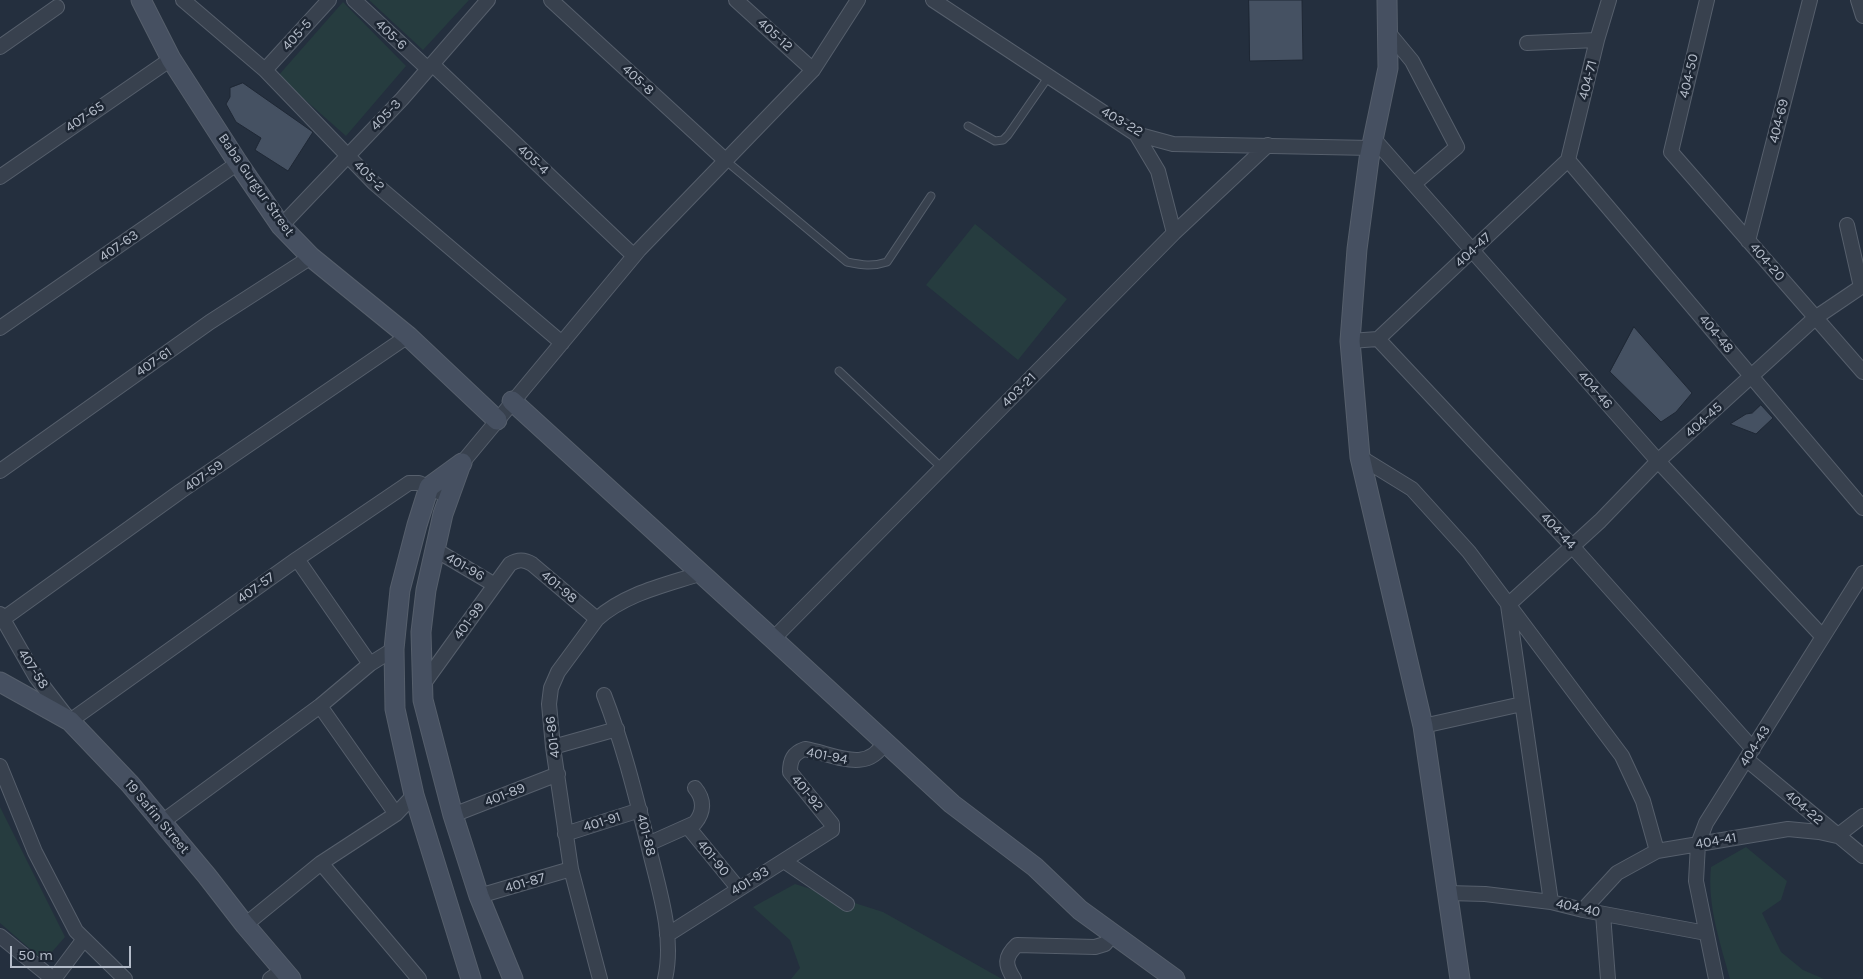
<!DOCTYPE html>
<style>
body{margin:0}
#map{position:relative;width:1863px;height:979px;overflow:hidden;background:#242f3e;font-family:Karla,sans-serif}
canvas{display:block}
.scale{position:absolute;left:10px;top:946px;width:121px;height:22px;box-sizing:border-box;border:2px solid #b4bcc9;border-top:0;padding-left:6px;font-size:15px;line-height:18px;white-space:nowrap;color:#b4bcc9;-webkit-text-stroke:4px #1d2633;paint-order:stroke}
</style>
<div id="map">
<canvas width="1863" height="979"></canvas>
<div class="scale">50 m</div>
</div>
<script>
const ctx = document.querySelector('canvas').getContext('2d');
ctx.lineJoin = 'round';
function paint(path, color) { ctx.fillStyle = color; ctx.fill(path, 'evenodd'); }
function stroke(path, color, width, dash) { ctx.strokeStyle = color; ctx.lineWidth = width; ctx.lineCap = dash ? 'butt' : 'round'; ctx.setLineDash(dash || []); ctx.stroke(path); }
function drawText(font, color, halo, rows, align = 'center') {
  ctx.font = font + ' Karla,sans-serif'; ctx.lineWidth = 5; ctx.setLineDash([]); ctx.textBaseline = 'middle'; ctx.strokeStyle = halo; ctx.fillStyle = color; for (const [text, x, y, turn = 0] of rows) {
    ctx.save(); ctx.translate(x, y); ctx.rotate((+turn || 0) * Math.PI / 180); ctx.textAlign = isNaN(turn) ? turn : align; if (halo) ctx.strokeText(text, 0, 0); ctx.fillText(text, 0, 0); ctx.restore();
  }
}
paint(new Path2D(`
 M369 0H469L423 50Z
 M343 2 406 66 346 136 278 76Z
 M975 224 1067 299 1018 360 926 285Z
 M0 807 65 937 44 961 0 923Z
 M1746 847 1787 881 1781 900 1762 913 1781 952 1803 970 1824 979H1730C1720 942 1707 905 1711 867Z
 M795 884 883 912 1002 979H791L800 968 790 940 753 907Z`), '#263c3f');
const building = new Path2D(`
 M1249 0H1302L1303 60 1250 61Z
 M243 83 313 132 288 171 255 150 261 138 236 122 226 104 230 97V88Z
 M1634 327 1692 393 1676 412 1661 422 1610 372Z
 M1761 405 1773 418 1756 434 1730 424 1746 414 1752 413Z`);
paint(building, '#455162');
stroke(building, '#1f2835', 1);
const lane = new Path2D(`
 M968 126 995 141 1003 140 1008 135 1049 76
 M725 160 847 262C862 265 872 267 887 262L931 196
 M839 371 942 468`);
const street = new Path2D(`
 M183 0 265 70 374 183 562 343
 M354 0 428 69
 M551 0 725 160
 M736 0 813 70
 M933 0 1136 134 1173 144 1371 148
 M1707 0 1671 152 1863 372
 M1858 0 1863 16
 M1388 32 1412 61 1457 147 1414 184
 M1527 43 1597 40
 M0 47 57 7
 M432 64 634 256
 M265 70 329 0
 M1136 134 1158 171 1174 233
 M1373 138 1658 461 1823 637
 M1568 160 1863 508
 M1568 160 1597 40 1609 0
 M0 177 171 59
 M281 226 402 99 488 0
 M1748 241 1810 0
 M0 328 238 163
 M1378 339 1568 160
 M1350 341 1378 339 1572 546 1753 749
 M1360 457 1412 489 1469 552 1622 756 1643 801 1657 851
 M462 463 639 250 813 70 858 0
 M0 471 210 322 311 257
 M434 549 495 585
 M297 559 370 664
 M0 614 36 677 70 721 297 559 409 483H419L448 496
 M3 619 181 491 408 336
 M773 639 1174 233 1268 145
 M422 686 510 564C518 559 524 559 532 564L597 619
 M604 695C623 744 635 793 648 844 658 887 675 935 665 979
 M320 706 396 814
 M1423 726 1522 704
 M553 747 617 729
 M1746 759 1863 856
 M0 766 35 852 76 931 125 979
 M453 815 558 774
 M162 822 320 706 370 664 394 649
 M688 827 738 888
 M565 834 640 810
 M648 844 695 823C704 812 705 800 695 788
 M784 861 847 904
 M321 863 419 979
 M1448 893 1485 894 1551 902 1583 910 1706 933
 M479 896 571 869
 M1551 902 1508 605 1600 521 1658 461 1815 318 1861 287 1847 225
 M1583 910 1617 873 1657 851 1788 829 1819 832 1837 836 1863 816
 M1603 914 1608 979
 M245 925 321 863 396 814 414 795
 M667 935 832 830V824L790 772C790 760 793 753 805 749 834 754 868 775 885 741
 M0 936 53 979
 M54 979 84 939
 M270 979 283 970
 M600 979 571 869 553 747 549 704 551 688 558 672 597 619C626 593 666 585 702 573
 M1014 979C1005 965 1004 957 1017 945L1095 947 1105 944 1113 934
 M1716 979 1696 881 1698 844 1706 823 1863 573`);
const secondary = new Path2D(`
 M141 0 171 59 238 163 281 226 311 257 408 336 497 420
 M1387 0 1388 68 1369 159 1357 249 1350 341 1360 457 1423 726 1460 979
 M512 401 773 639 952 804 1035 867 1080 910 1175 979
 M462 463 429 487 417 525 400 590 394 649 395 709 414 795 471 979
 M461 464 443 514 426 590 421 632 423 700 453 815 479 896 513 979
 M0 682 70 721 130 784 207 876 245 925 291 979`);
stroke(lane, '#565f6c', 9);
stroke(street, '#565f6c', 16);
stroke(secondary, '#565f6c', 21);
stroke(lane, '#38414e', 7);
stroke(street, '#38414e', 14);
stroke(secondary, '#465061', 19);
drawText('14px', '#b4bcc9', '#1d2633', [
 ["405-5",297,35,-48],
 ["405-6",391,35,43],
 ["405-12",775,35,42],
 ["404-50",1689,76,-77],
 ["405-8",638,80,43],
 ["404-71",1588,80,-76],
 ["405-3",386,115,-47],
 ["407-65",85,117,-34],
 ["404-69",1779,121,-76],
 ["403-22",1122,122,30],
 ["405-4",533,160,43],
 ["405-2",369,176,45],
 ["Baba Gurgur Street",256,185,55],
 ["407-63",119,246,-35],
 ["404-47",1473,250,-43],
 ["404-20",1767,262,49],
 ["404-48",1716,334,50],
 ["407-61",154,362,-35],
 ["403-21",1019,390,-45],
 ["404-46",1595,390,49],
 ["404-45",1704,420,-42],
 ["407-59",204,476,-35],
 ["404-44",1558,531,47],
 ["401-96",465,567,30],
 ["401-98",559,587,40],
 ["407-57",256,588,-36],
 ["401-99",469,621,-54],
 ["407-58",33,669,57],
 ["401-86",553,737,-97],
 ["404-43",1755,746,-58],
 ["401-94",827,756,11],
 ["401-92",807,793,51],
 ["401-89",505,795,-21],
 ["404-22",1804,808,40],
 ["19 Safin Street",157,817,50],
 ["401-91",602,822,-17],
 ["401-88",646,835,76],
 ["404-41",1716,841,-10],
 ["401-90",713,858,51],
 ["401-93",750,881,-32],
 ["401-87",525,883,-16],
 ["404-40",1578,908,12]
]);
</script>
